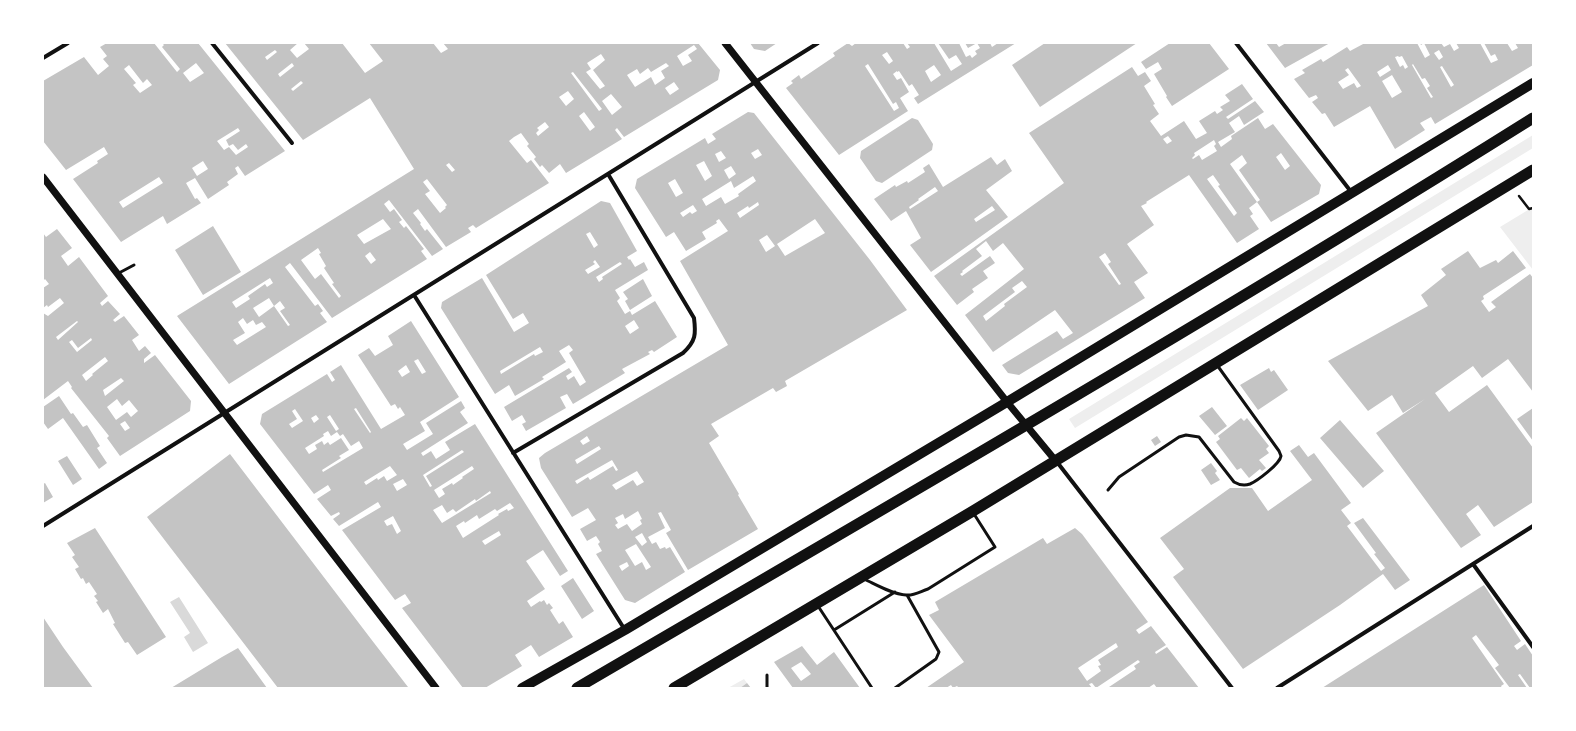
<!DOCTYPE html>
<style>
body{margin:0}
#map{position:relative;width:1576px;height:731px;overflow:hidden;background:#fff;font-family:Manrope,sans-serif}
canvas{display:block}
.frame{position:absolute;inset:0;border:44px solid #fff;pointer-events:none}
</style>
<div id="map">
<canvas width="1576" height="731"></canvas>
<div class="frame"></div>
</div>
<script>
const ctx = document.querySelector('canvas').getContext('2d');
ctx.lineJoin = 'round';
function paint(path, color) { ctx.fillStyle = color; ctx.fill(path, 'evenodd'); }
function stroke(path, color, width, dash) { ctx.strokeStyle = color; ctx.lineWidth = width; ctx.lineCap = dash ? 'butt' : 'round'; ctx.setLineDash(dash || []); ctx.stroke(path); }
paint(new Path2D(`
 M1533 135V148L1075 428 1069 419Z
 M1533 207V270L1500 227Z
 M744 679 747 683 740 688H728Z`), '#eee');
paint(new Path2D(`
 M179 597 208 643 193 652 184 637 190 633 170 602Z`), '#d9d9d9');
paint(new Path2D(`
 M107 43H154L177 72 180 69 162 47 164 45 162 43H198L285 151 245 176 238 166 235 168 238 174 227 182 229 185 208 199 195 178 186 183 195 199 197 198 201 203 167 224 163 216 121 242 73 179 98 163 97 161 108 154 104 147 66 170 43 141V81L84 57 98 75 109 66 103 59 107 56 100 47ZM196 63 204 73 190 82 183 73ZM129 65 143 83 147 79 152 85 140 93 133 85 136 83 124 69ZM238 128 240 131 226 140 229 146 233 144 238 150 246 144 248 147 236 155 229 147 224 150 217 141ZM203 161 208 169 197 176 192 168ZM159 177 163 183 123 208 119 202Z
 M225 43H298L290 50 297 58 309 49 304 43H342L365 73 383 61 369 43H433L441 53 448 49 443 43H698L720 70 718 80 624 137 617 128 615 130 622 139 566 173 560 164 549 173 542 165 540 167 534 159 536 157 527 146 529 144 521 133 514 137 509 141 527 163 531 160 549 183 476 228 473 225 468 228 471 232 446 247 418 209 413 213 421 223 420 224 425 231 427 229 443 249 432 256 389 200 384 204 390 212 394 209 402 220 399 222 404 228 406 226 424 249 421 251 427 259 332 318 290 263 285 267 315 306 318 304 323 311 320 313 327 322 229 384 177 316 414 169 370 98 303 140ZM694 45 697 49 688 55 692 61 683 66 677 56ZM275 50 277 52 267 60 265 57ZM601 54 605 60 593 70 605 86 600 89 586 72 591 69 587 63ZM292 63 294 66 280 77 278 74ZM666 63 669 66 661 71 665 78 655 85 651 77 635 87 627 75 637 69 640 74 648 68 651 72ZM573 72 602 109 599 111 571 73ZM301 81 303 83 293 91 291 89ZM674 82 679 89 670 95 665 88ZM568 91 574 99 566 106 559 97ZM611 94 622 107 612 115 602 101ZM584 112 595 127 590 131 579 116ZM545 122 549 127 538 136 536 133 539 130 537 128ZM449 163 455 170 452 172 446 165ZM427 179 447 205 445 207 446 208 440 213 425 194 430 191 423 182ZM383 219 391 229 364 244 357 235ZM318 248 321 253 319 254 326 266 324 268 334 283 332 284 341 296 339 298 321 274 315 279 301 260ZM370 252 376 260 371 264 365 256ZM270 278 273 283 267 287 265 284 248 296 250 299 236 308 232 302ZM269 298 274 306 280 301 285 308 280 311 290 325 288 326 274 306 259 317 253 308ZM243 318 247 324 253 320 256 325 262 322 266 327 237 345 233 340 245 333 238 322Z
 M750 43H777L765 51 754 49Z
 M848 43 852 46 856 43H903L907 49 910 47 907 43H934L951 71 962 64 956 55 949 59 938 43H959L966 57 970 55 972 58 977 54 975 51 980 48 977 43H990L992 47 998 43H1016L918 104 914 98 919 95 912 84 909 86 899 71 897 72V71L893 74 897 80 901 78 909 92 900 98 908 111 839 155 786 88 793 83 791 81 799 75 801 79 835 56 833 53ZM887 52 893 61 889 64 882 55ZM868 64 893 104 896 102 899 108 894 111 865 66ZM934 65 941 75 931 82 925 71Z
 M965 43H977L968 48Z
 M1045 43H1137L1040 107 1012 65Z
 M1170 43H1209L1229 69 1172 106 1166 97 1167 96 1154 74 1162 69 1158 62 1146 69 1141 62Z
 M1266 43H1276L1279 47 1286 43H1330L1285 68Z
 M1365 43H1417L1425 58 1430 55 1424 43 1421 45 1420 43H1441L1444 47 1450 44 1454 51 1459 48 1456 43H1480L1491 63 1498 60 1495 54 1491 56 1484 43H1507L1512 51 1518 48 1515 43H1533V65L1435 124 1431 117 1420 123 1425 130 1395 149 1370 106 1334 127 1325 113 1322 114 1312 102 1318 98 1316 95 1309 98 1294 79 1305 73 1302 70 1321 59 1323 62 1347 47 1350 51ZM1439 50 1443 57 1439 60 1434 53ZM1398 56 1399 57 1402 56 1408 67 1405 69 1403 65 1400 67 1395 57ZM1413 64 1422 79 1425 78 1430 86 1427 88 1433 97 1431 98 1412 65ZM1388 65 1391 70 1380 77 1377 72ZM1442 66 1454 85 1451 87 1440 67ZM1348 68 1361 86 1357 88 1354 83 1343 89 1338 82 1349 75 1345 70ZM1392 75 1402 92 1392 98 1382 81Z
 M1132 67 1138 76 1145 72 1151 81 1144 86 1155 104 1153 105 1159 114 1150 121 1161 136 1184 121 1196 139 1207 133 1199 121 1215 111 1217 114 1223 110 1220 107 1230 101 1225 95 1242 84 1253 99 1226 117 1228 119 1255 101 1264 112 1244 125 1239 116 1229 123 1235 132 1218 142 1221 147 1232 139 1231 136 1258 118 1265 129 1273 124 1321 185 1319 194 1271 222 1257 202 1260 200 1239 170 1247 163 1242 155 1230 164 1257 202 1249 208 1253 214 1250 216 1259 229 1237 243 1189 175 1146 202 1147 203 1141 206 1154 225 1127 244 1148 273 1134 282 1145 298 1019 375 1008 373 1002 365 1057 331 1063 339 1073 333 1055 310 993 352 965 315 1024 269 1003 243 993 251 986 241 976 249 982 256 962 271 963 272 960 274 962 276 990 256 995 263 983 271 988 278 972 289 974 292 957 305 934 276 1064 183 1029 133ZM1168 136 1172 141 1167 144 1163 139ZM1214 140 1216 144 1214 146 1217 151 1202 160 1199 155 1193 159 1192 158 1195 155 1194 153ZM1281 153 1290 166 1285 170 1276 157ZM1213 175 1220 185 1218 186 1237 213 1234 216 1207 179ZM1105 253 1111 262 1108 264 1121 284 1119 285 1099 257ZM1022 281 1027 287 1004 304 1005 306 986 321 983 316 1015 292 1012 288Z
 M748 112 754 113 870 260 907 310 785 381 787 386 776 392 773 388 711 424 719 436 709 443 739 494 738 495 758 529 688 570 666 533 671 530 661 512 658 513 665 528 648 537 652 544 656 542 660 549 665 547 666 549 670 547 685 572 635 603 625 600 596 554 602 551 598 544 600 542 596 536 587 541 580 529 596 520 588 508 572 517 541 468 539 458 545 453 728 345 680 261 728 231 719 219 716 221 717 223 702 232 706 239 686 251 674 232 666 237 635 188 637 179 705 138 708 144 716 139 712 134ZM758 149 762 155 755 159 751 153ZM721 151 726 158 719 162 715 154ZM704 161 712 176 705 181 696 165ZM731 166 736 174 729 179 724 170ZM753 176 756 181 738 194 739 196 725 204 721 197 706 206 702 199 731 181 734 188ZM675 179 683 193 676 197 668 183ZM758 202 759 205 740 218 737 213 748 206 749 208ZM693 205 697 211 692 214 690 212 683 217 680 213ZM815 219 825 233 785 256 777 244ZM767 235 775 246 766 252 759 240ZM587 436 590 441 583 445 580 441ZM599 446 601 449 577 464 575 460ZM612 460 618 470 616 471 613 466 590 480 588 477 577 484 575 481ZM637 471 644 482 637 486 633 480 616 490 612 485ZM638 511 642 519 640 520 642 524 632 531 627 524 618 529 615 525 618 523 615 518 623 514 625 519ZM642 533 647 542 642 546 635 537ZM636 544 651 567 646 570 642 562 635 566 625 550ZM627 562 629 566 622 571 619 566Z
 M912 118 918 120 933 144 932 150 882 183 876 181 860 158 861 151Z
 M991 157 997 165 1005 159 1012 171 986 190 1008 217 931 272 910 245 921 238 906 211 891 221 874 199 895 185 896 187 907 181 908 183 925 172 923 168 929 164 943 187ZM935 187 938 191 910 209 909 207 919 200 918 199ZM992 206 995 210 976 222 974 219Z
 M601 201 610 203 637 251 627 257 629 260 630 259 635 267 644 262 648 270 615 290 620 298 617 301 625 314 630 311 632 315 655 301 677 337 654 352 652 350 648 352 650 354 622 369 625 373 573 404 567 394 560 397 566 408 526 431 522 424 526 422 522 415 512 421 504 407 569 368 572 372 566 376 568 380 574 376 580 386 586 382 569 353 573 350 569 345 559 351 566 362 542 377 544 379 515 396 509 385 495 394 441 308 442 302 482 278 514 332 529 323 523 313 513 319 486 275ZM590 232 598 245 594 248 586 234ZM595 260 600 267 588 274 585 270 595 264 593 262ZM620 262 622 264 602 277 603 279 599 282 596 277ZM634 320 639 328 630 334 625 326ZM540 347 543 352 535 356 534 354 501 374 500 371Z
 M213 226 241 272 203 295 175 250Z
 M57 229 72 248 61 256 68 266 79 257 108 296 100 303 102 306 108 301 120 314 113 320 115 322 124 316 139 335 132 340 139 351 145 346 151 353 144 359V363L155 355 191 401 190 411 120 456 107 438 109 436 71 388 72 387 68 381 43 400V313L48 316 64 303 60 298 48 307 47 305 43 308V288L49 284 45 279 43 281V233L46 237ZM77 321 78 322 58 340 56 337ZM91 338 92 340 77 352 69 342 72 340 78 348ZM105 357 108 361 92 374 93 375 86 381 82 375ZM121 378 124 381 105 396 103 390ZM117 399 122 406 129 400 138 411 131 417 127 412 116 420 107 407ZM125 421 130 428 125 431 120 424Z
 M1468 251 1480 268 1496 260 1498 263 1513 251 1526 268 1483 296 1484 299 1481 301 1489 312 1496 307 1491 302 1530 274 1533 278V392L1508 359 1482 378 1473 366 1435 393 1449 412 1487 385 1533 448V502L1494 527 1478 505 1466 514 1481 535 1461 548 1376 433 1425 399 1403 413 1392 395 1368 411 1328 361 1428 306 1421 295 1446 275 1441 269Z
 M643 279 652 296 630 310 625 301 628 299 623 292Z
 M411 321 459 397 420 422 425 431 403 444 407 450 433 434 426 423 461 401 465 408 460 412 468 423 421 453 423 456 431 451 436 459 450 450 445 442 475 424 568 571 560 576 543 550 526 561 545 589 527 601 531 607 540 601 541 602 544 600 547 605 549 603 553 608 550 610 559 624 563 621 573 637 539 657 531 645 515 655 522 666 485 688H463L402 608 411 603 405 594 395 600 342 530 381 507 378 502 339 526 333 519 340 514 339 512 331 516 317 499 331 490 328 485 314 494 260 424 262 414 327 374 332 382 335 380 330 372 341 365 381 429 405 415 400 407 398 409 395 404 391 406 358 355 369 348 375 356 393 345 388 336ZM418 359 426 372 422 374 414 361ZM406 365 410 372 402 377 398 371ZM356 408 371 432 370 433 354 409ZM295 409 303 421 292 428 289 424 297 419 292 411ZM316 415 319 419 314 423 311 418ZM330 415 339 429 336 431 327 417ZM328 431 331 436 337 432 340 436 343 434 351 446 359 441 363 448 323 472 322 470 341 458 339 456 349 450 341 438 330 445 328 442 324 445 322 441 315 445 317 449 309 454 305 448 324 436 323 434ZM462 450 464 452 426 476 432 486 430 487 423 475ZM390 466 397 475 387 481 384 476 378 480 377 478 366 485 364 482ZM472 466 474 469 462 477 463 478 453 485 452 483 442 489 445 494 439 498 434 490ZM403 479 407 485 397 491 393 484ZM490 491 491 493 442 523 433 510 442 505 447 513 453 509 456 512 475 499 476 501ZM510 503 514 508 508 511 507 509 498 514 499 515 463 538 456 526 464 521 465 523 477 515 479 519 495 509 497 511ZM393 516 401 531 397 534 392 524 387 526 384 521ZM499 531 501 535 485 545 482 541Z
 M1269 368 1271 372 1274 370 1288 390 1258 410 1240 385Z
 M59 396 71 414 73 413 83 427 87 425 100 446 97 448 107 463 99 469 63 418 48 429 43 422V407Z
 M1212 407 1227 426 1215 435 1199 416Z
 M1533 408V441L1517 419Z
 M1241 418 1244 421 1247 418 1269 446 1266 449 1269 453 1259 460 1266 468 1262 471 1260 469 1249 478 1241 468 1237 470 1216 442 1220 439 1218 436Z
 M1340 420 1384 471 1363 488 1320 438Z
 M1157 436 1161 442 1155 446 1151 440Z
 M1299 445 1308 457 1314 453 1351 503 1341 510 1351 523 1347 526 1381 571 1385 568 1374 554 1376 553 1354 523 1363 518 1410 580 1395 590 1383 574 1340 605 1243 669 1173 577 1184 569 1160 538 1230 488H1252L1268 511 1312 480 1290 451Z
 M230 454 371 639 408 687 278 688 147 517Z
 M67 456 82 479 73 485 58 461Z
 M1211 463 1217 471 1215 473 1220 480 1211 485 1201 470Z
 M45 483 53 497 43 503V484Z
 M95 528 166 637 137 655 128 642 125 643 113 624 115 623 108 609 103 613 96 602 98 601 94 596 97 594 89 582 86 584 83 578 81 579 75 569 79 567 72 557 75 555 67 543Z
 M1075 528 1082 534 1148 622 1136 630 1139 634 1151 626 1166 645 1155 652 1156 654 1167 647 1199 688H1157L1154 684 1148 688H1109V687L1136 669 1134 666 1140 662 1138 660 1096 688 1092 683 1089 684 1092 688H959L957 686 953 688 951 685 946 688H926L964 662 929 615 939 610 935 602 1043 538 1047 544ZM1116 643 1118 647 1098 660 1101 665 1098 666 1101 671 1087 681 1078 668Z
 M573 578 594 611 582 619 561 586Z
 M1484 585 1521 641 1514 646 1517 650 1525 644 1533 656V688H1530L1520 674 1518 675 1527 688H1510L1495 668 1499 665 1476 635 1472 638 1504 684 1501 686 1502 688H1322Z
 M43 617 63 647 93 688H43Z
 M802 646 817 665 834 652 860 688H793L774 662ZM801 662 811 674 801 681 791 668Z
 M238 648 267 688H171L222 657Z
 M747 683 751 688H740Z`), '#c4c4c4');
stroke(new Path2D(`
 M1519 196 1529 209 1533 208`), '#111', 2.5);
stroke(new Path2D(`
 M117 274 134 265
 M1108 490 1119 477 1179 437 1186 435 1199 437 1234 482C1239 485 1244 486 1250 484 1257 481 1280 464 1281 456L1279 451 1217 365
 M864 579C877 585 892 594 906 595 914 596 921 591 928 589L995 547 974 514
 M818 606 872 688
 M834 630 895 592
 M767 675V688
 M895 688 936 659 939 652 907 595`), '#111', 3);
stroke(new Path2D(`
 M212 43 292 143
 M1236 43 1352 193
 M43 58 68 43
 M414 295 625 630
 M513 453 683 353C696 341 696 334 694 318L608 174
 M1057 462 1232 688
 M43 526 818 43
 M1473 564 1533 647
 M1277 688 1533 526`), '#111', 4);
stroke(new Path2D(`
 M725 43 1007 402 1055 460
 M43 177 436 688`), '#111', 7);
stroke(new Path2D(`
 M522 688 625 630 1007 402 1533 83`), '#111', 10);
stroke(new Path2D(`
 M577 688C897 501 1219 315 1533 118
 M674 688 973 511 1533 170`), '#111', 11);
</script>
